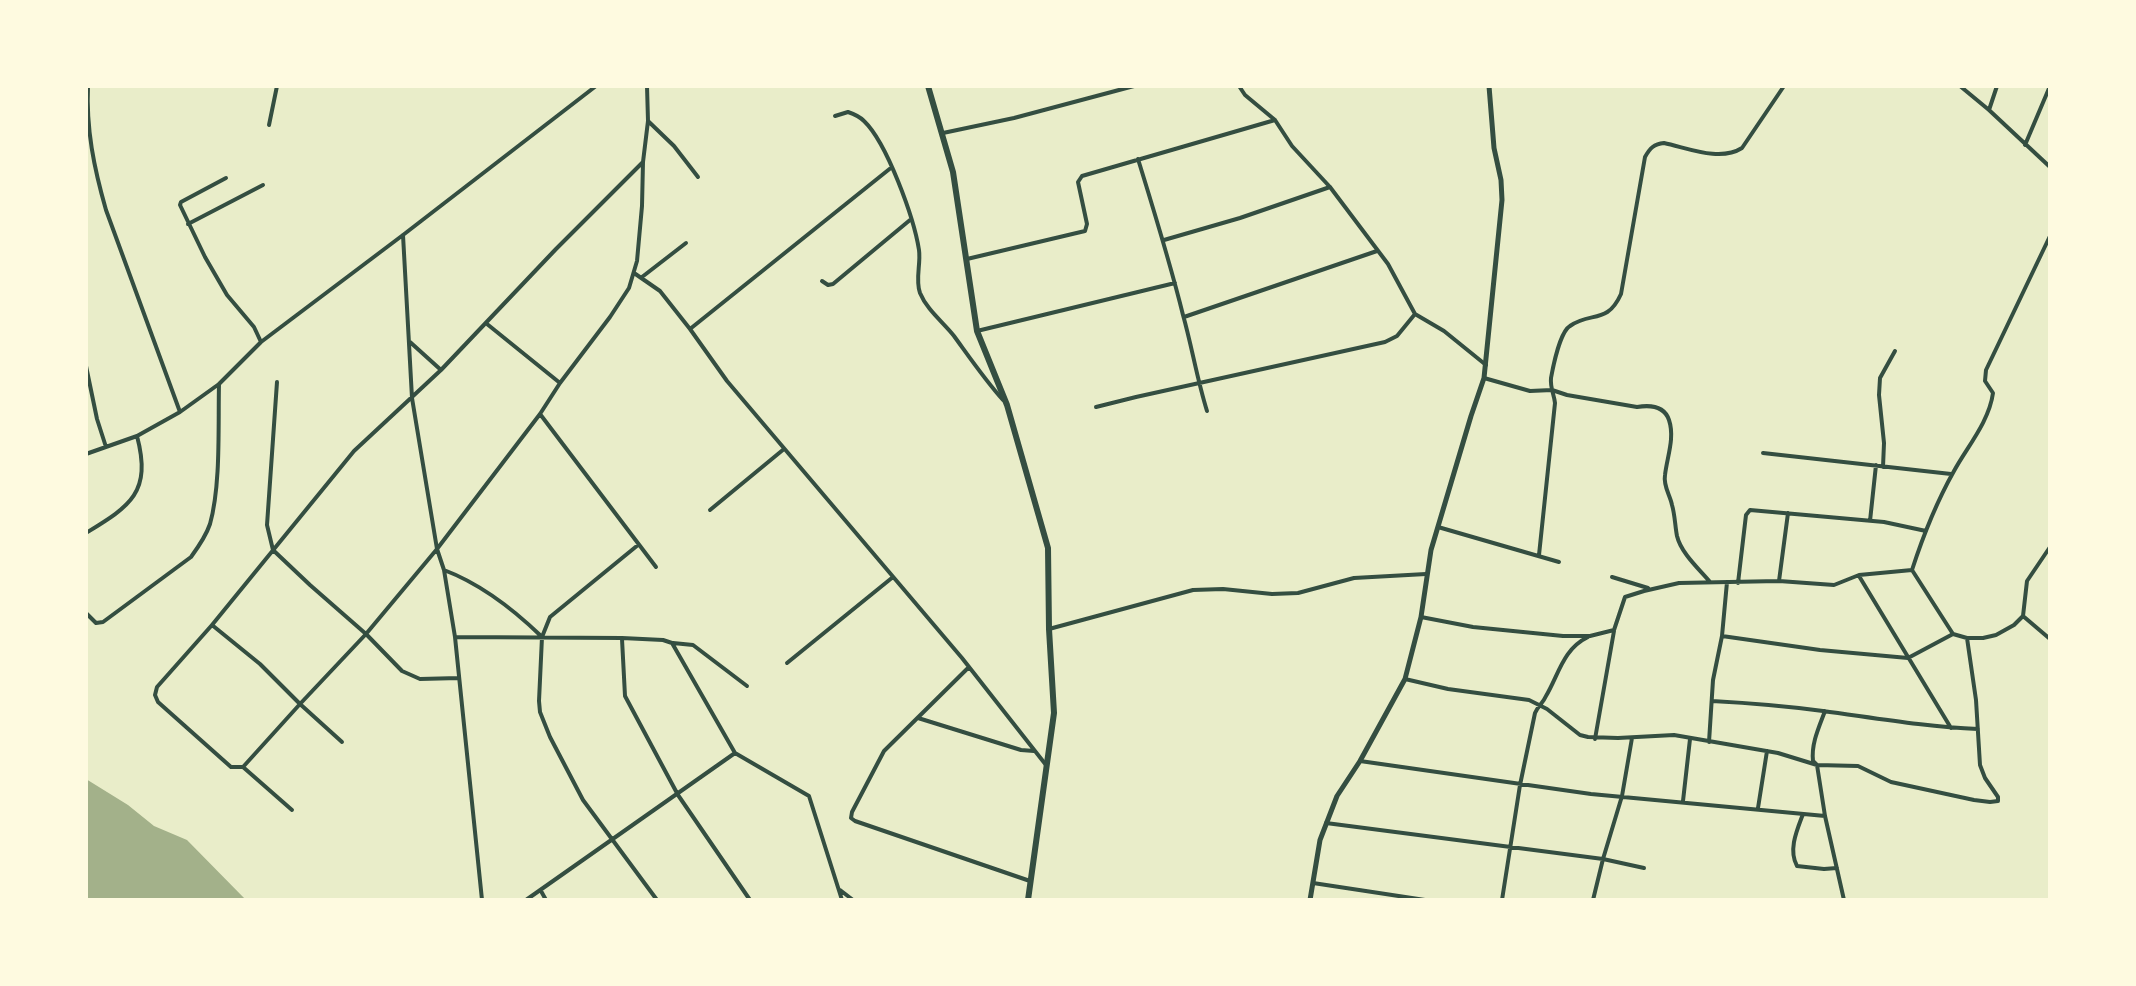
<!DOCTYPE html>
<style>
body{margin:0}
#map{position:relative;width:2136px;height:986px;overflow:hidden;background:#e9edc9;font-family:"Source Serif 4",serif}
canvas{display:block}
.frame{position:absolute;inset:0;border:88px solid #fefae0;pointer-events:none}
</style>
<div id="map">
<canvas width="2136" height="986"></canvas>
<div class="frame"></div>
</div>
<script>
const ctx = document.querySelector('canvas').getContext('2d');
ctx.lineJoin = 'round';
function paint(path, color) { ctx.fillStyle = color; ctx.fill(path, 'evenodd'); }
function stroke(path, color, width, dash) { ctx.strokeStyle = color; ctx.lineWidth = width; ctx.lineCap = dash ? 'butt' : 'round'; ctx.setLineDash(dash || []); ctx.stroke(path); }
paint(new Path2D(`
 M86 779 128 805 154 826 187 840 246 900H86Z`), '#a3b18a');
stroke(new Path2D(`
 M88 86C86 129 94 168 106 210L180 412
 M1239 86 1245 95 1275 120 1292 146 1330 187 1388 264 1415 314 1444 331 1486 365
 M1960 86 1989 110 2050 167
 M1989 110 1997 86
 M835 116 848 112C854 114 859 116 864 121 887 143 914 218 919 250 921 264 915 280 920 293 927 310 943 322 954 336 970 358 985 380 1003 400
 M648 121 674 146 698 177
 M269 125 277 86
 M943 133 1014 118 1134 86
 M2025 145 2050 86
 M1138 159C1154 211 1170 262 1183 315 1192 347 1197 379 1207 411
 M226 178 181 202 180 205 205 257 227 295 254 327 261 342
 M188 224 263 185
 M403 235 412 398 437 549 444 570 455 637 482 900
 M1164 240 1240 218 1330 187
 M967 259 1085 231 1087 224 1078 182 1082 176 1275 120
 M634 273 660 291 690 329 727 381 962 658 1046 765
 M642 277 686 243
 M822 281 828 285 833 284 910 220
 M1184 317 1377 251
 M487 324 560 383
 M690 329 892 167
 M977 331 1175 283
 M410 342 441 370
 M86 366 97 419 106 447
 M1484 378 1530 391 1552 390 1567 395 1637 407C1649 405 1664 405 1669 420 1675 438 1667 457 1665 475 1663 486 1670 495 1672 505 1675 515 1675 526 1677 536 1681 553 1699 569 1710 582
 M277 382 267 525 273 550 310 585 366 634 402 671 420 679 459 678
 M1096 407 1136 397 1385 342 1397 336 1415 314
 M540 414 656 567
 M1763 453 1951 474
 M86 454 137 436 180 412 219 384 261 342 403 235 596 86
 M1883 467 1884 443 1879 395 1880 378 1895 351
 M710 510 784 449
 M1870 521 1876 465
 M1438 527 1559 562
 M86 533C130 506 152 493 137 436
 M638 545 550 617 542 637 539 701 540 712 550 737 583 800 657 900
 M1539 555 1555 403C1554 394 1550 388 1551 378 1553 367 1560 332 1570 326 1591 311 1607 325 1621 294L1645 157C1650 148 1654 144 1664 143 1688 148 1720 162 1742 148L1784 86
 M444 570C481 584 512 608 541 636
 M1859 576 1951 728
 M1612 577 1648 588
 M1779 581 1788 513
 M1738 583 1746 515 1750 510 1884 522 1926 531
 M86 613 96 623 103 622 191 557C199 546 206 536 210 524 221 485 218 425 219 384
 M2023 616 2050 639
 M1421 617 1473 627 1563 636H1590L1614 630 1625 597 1644 591 1679 583 1779 581 1834 585 1859 575 1912 570
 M212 625 260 664 300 704 342 742
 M1049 629 1193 590 1223 589 1272 594 1298 593 1354 578 1426 574
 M1953 634 1912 570C1923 536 1936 503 1954 471 1967 447 1989 422 1993 393L1985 381 1986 370 2050 236
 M1722 636 1820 650 1908 658 1953 634 1967 638H1983L1996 635 2014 625 2023 616 2027 581 2050 547
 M455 637 622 638 663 640 672 643 735 753 809 796 842 900
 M622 639 625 696 678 795 750 900
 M673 643 693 645 747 686
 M787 663 893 577
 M969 667 884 751 852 812 851 818 855 821 1030 881
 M1405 679 1448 689 1529 700 1547 709 1580 735 1588 737 1618 738 1674 735 1778 753 1817 765 1858 766 1891 782 1974 800 1990 802 1998 801V797L1985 778 1980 765 1976 700 1967 638
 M1712 701C1749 703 1786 706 1823 711 1875 718 1926 727 1978 729
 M1825 711C1819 727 1811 744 1813 761L1817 765 1825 816 1844 900
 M918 718 1021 750 1034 751
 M1595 739 1614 631
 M1709 742 1713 680 1722 636 1727 582
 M1360 761 1591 794 1825 816
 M243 767 300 704 366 634 437 549 540 414 560 383 610 317 629 288 637 261 642 206 643 162 648 121 647 86
 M1683 801 1690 739
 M1758 808 1767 751
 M292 810 243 767H231L158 702 155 695 157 687 212 625 354 451 441 370 556 249 643 162
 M1803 814C1797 830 1788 850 1797 866L1824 869 1837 868
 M1326 823 1603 859 1644 868
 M1313 883 1425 900
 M840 890 853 900
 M541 891 546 900
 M526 900 735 753
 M1502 900 1520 785 1535 713C1538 706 1543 703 1546 696 1559 674 1563 649 1588 637
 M1593 900 1603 859 1622 796 1632 738`), '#344e41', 4);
stroke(new Path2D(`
 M1310 900 1320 840 1337 796 1360 761 1405 679 1421 617 1431 550 1471 416 1484 378 1502 200 1501 180 1494 148 1489 86`), '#344e41', 5);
stroke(new Path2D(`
 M928 86 953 172 977 331 1007 405 1048 548 1049 629 1054 713 1028 900`), '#344e41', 6);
</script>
